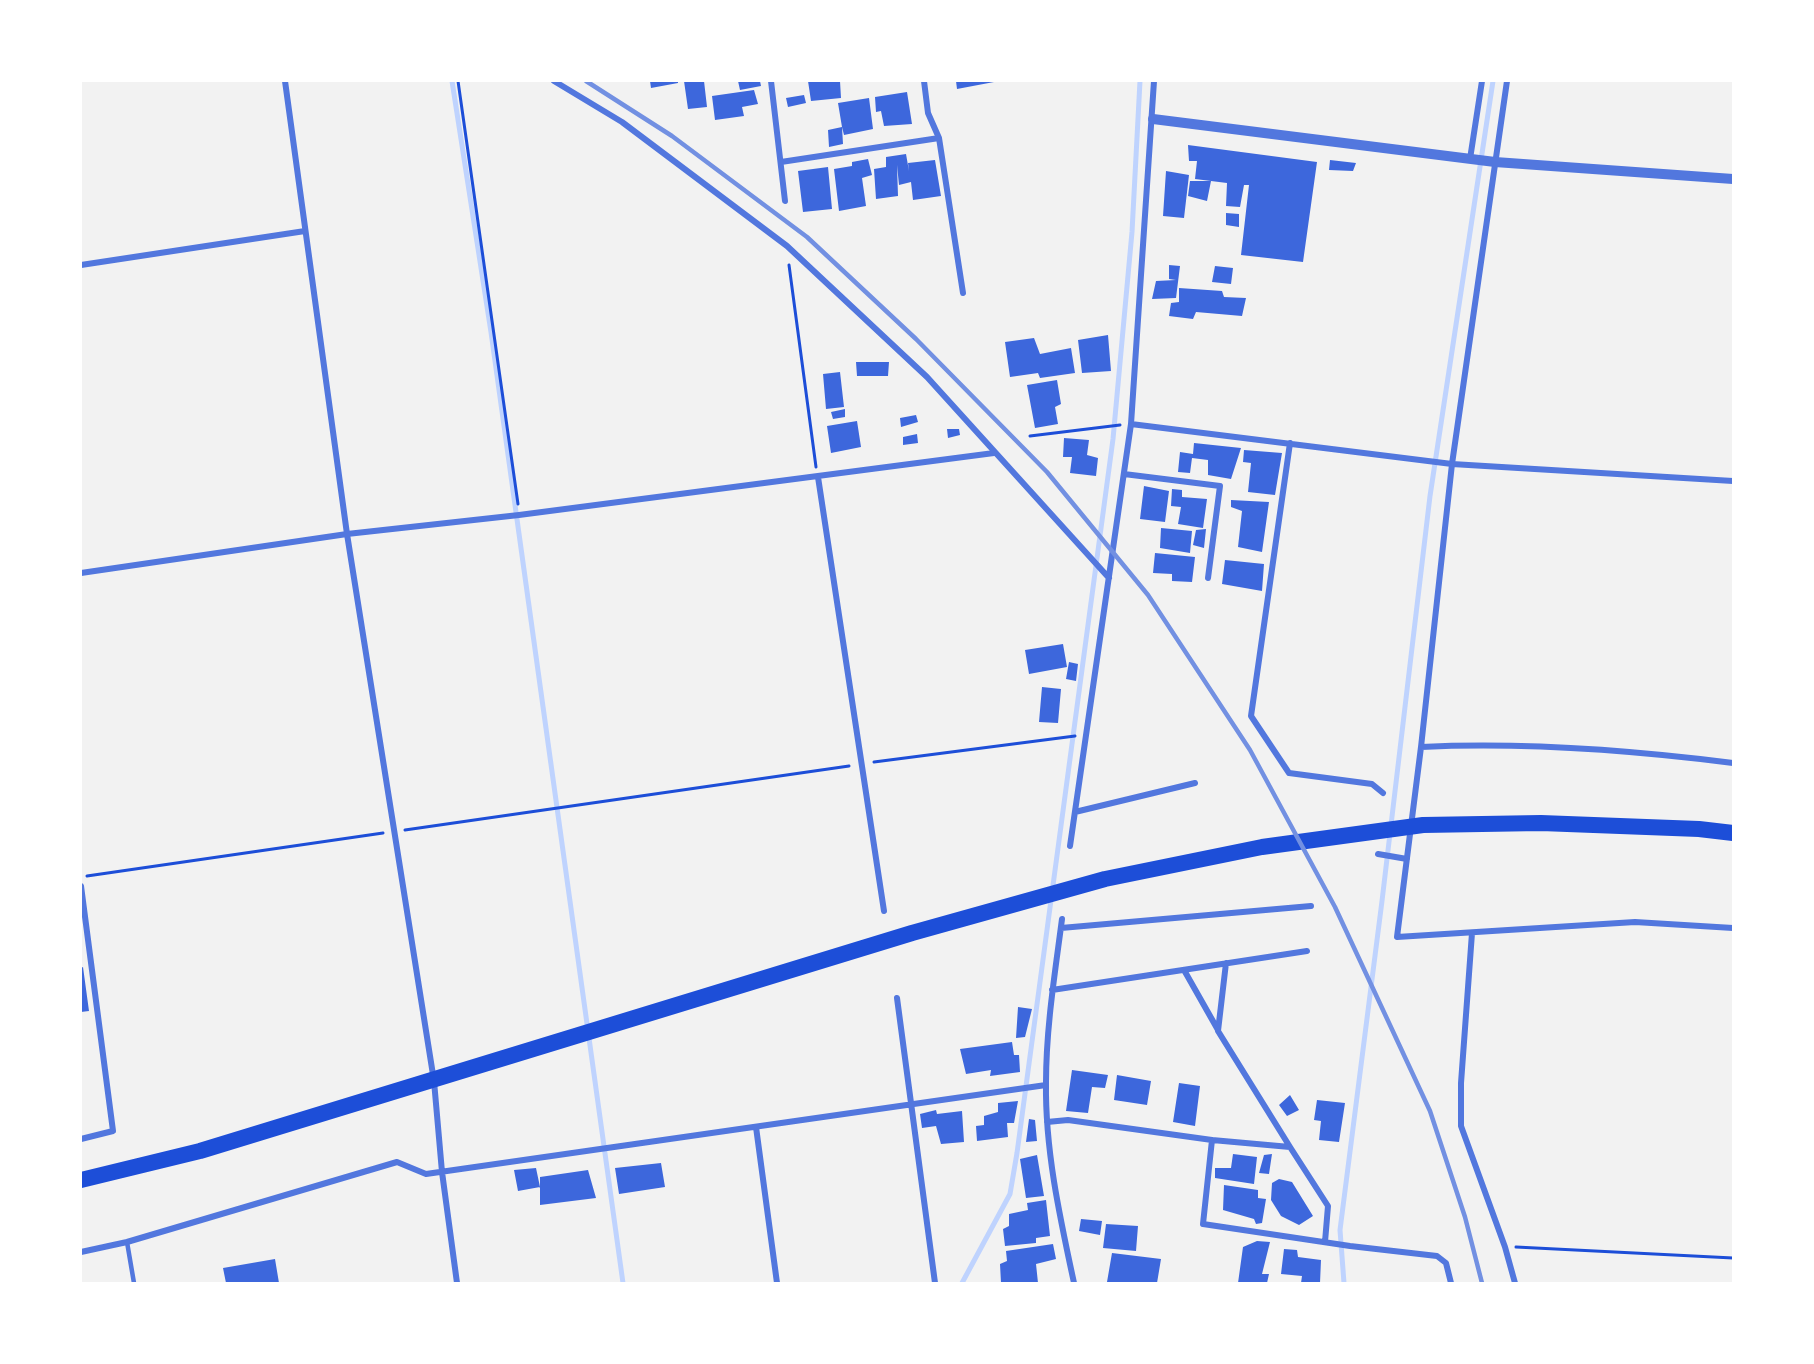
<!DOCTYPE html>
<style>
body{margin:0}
#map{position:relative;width:1814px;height:1364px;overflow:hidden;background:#f2f2f2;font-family:"Fira Sans Condensed",sans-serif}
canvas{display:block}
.frame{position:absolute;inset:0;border:82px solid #fff;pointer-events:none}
</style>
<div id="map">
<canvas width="1814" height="1364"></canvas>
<div class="frame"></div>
</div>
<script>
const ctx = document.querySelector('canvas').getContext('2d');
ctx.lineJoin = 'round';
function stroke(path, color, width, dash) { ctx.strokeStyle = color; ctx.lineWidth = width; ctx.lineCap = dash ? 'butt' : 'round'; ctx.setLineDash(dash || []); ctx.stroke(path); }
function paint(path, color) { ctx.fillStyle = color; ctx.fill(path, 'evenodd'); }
stroke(new Path2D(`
 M452 81 491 332 623 1283
 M962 1283 1010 1194 1017 1153 1113 439 1132 232 1140 81
 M1344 1283 1340 1230 1382 901 1430 496 1493 81`), '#bfd3fe', 5);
paint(new Path2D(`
 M650 81H678V83L651 88Z
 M684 81H704L707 107 688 109Z
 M738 81H760L761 86 740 90Z
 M808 81H840L841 98 811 101Z
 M956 81H994V82L957 89Z
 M754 90 758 104 742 107 744 116 715 120 712 96Z
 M907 92 912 124 884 126 881 111 876 112 875 97Z
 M804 95 806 103 788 107 786 98Z
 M869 98 873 129 844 135 842 127 843 144 829 147 828 130 842 127 838 103Z
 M1188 145 1317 162 1303 262 1241 255 1249 185H1244L1240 207 1226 206 1227 183 1211 181 1207 201 1188 196 1190 181H1211L1195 179 1197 161H1189Z
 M906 154 909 171 908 163 935 160 941 196 913 200 911 182 899 185 897 165 898 196 876 199 874 169 886 167V157Z
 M868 159 872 175 862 178 866 206 839 211 834 169 852 166V162Z
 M1330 160 1356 163 1353 171 1329 170Z
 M828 167 832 209 803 212 798 171Z
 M1166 171 1189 175 1184 218 1163 216Z
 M1226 213 1239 214V227L1226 225Z
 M1169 265 1180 266 1176 298 1152 299 1156 281 1176 280 1169 279Z
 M1215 266 1233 268 1231 284 1212 282Z
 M1179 288 1222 291 1224 297 1246 298 1242 316 1196 312 1193 319 1169 316 1171 303 1179 302Z
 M1108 335 1111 371 1082 373 1078 340Z
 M1034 338 1040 354 1071 348 1075 373 1040 378 1038 373 1010 377 1005 342Z
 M856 362H889L888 376H857Z
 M840 372 844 407 826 409 823 374Z
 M1057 380 1061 404 1055 407 1058 424 1035 428 1027 385Z
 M845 409V417L833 419 831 412Z
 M916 415 918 422 901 427 900 418Z
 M857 421 861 447 831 453 827 426Z
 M947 429H959L960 435 948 438Z
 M917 434 918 443 903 445V437Z
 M1064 438 1089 440 1087 455 1098 458 1096 476 1070 473 1072 457H1063Z
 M1194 443 1241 448 1231 479 1208 475V460L1192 458 1190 473 1178 472 1180 452 1193 454Z
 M1244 450 1282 453 1275 495 1248 492 1251 463 1243 462Z
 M1144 486 1169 491 1165 522 1140 519Z
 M1172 489 1182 490V497L1207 499 1203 528 1178 524 1181 507 1171 506Z
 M1231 500 1269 502 1262 552 1238 547 1242 511 1231 507Z
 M1161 528 1192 531 1190 553 1160 548Z
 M1206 529 1204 548 1193 545 1196 530Z
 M1155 553 1195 557 1192 582 1172 581V574L1153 573Z
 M1225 560 1264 564 1262 591 1222 584Z
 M1063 644 1067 667 1029 674 1025 650Z
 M1069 662 1078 664 1076 681 1066 679Z
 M1042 687 1061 689 1058 723 1039 722Z
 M83 967 89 1011 81 1012V968Z
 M1018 1007 1032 1009 1025 1037 1016 1038Z
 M1012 1042 1014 1055H1019L1020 1072 990 1076 991 1070 966 1074 960 1049Z
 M1072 1070 1108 1075 1105 1088 1092 1087 1088 1113 1066 1111Z
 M1117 1075 1151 1081 1147 1105 1114 1100Z
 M1179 1083 1200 1086 1195 1126 1173 1122Z
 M1290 1095 1299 1110 1287 1116 1279 1105Z
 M1317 1100 1345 1103 1339 1142 1319 1140 1321 1121 1314 1120Z
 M1018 1101 1014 1123H1007L1008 1137 977 1141 976 1126 984 1125V1116L998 1112V1103Z
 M936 1110 937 1114 962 1111 964 1142 941 1144 936 1126 922 1128 920 1114Z
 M1029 1119 1035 1120 1037 1141 1026 1142Z
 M1233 1154 1257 1157 1254 1184 1215 1178V1168H1231Z
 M1272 1154 1269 1174 1259 1173 1264 1155Z
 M1037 1155 1044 1196 1026 1198 1020 1159Z
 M661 1163 665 1187 619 1194 615 1168Z
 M536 1168 540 1187 518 1191 514 1170Z
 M588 1170 596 1198 540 1205V1177Z
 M1279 1179 1292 1182 1313 1216 1299 1225 1281 1216 1271 1200 1272 1183Z
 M1224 1185 1258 1190V1198L1266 1199 1262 1223 1256 1224 1254 1219 1223 1210Z
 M1046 1200 1050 1236 1036 1238V1243L1005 1246 1003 1229 1009 1226V1214L1028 1210 1027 1203Z
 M1081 1219 1102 1221 1100 1235 1079 1231Z
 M1106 1224 1138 1226 1136 1251 1103 1248Z
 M1257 1241 1270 1242 1262 1274H1269L1267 1283H1238L1243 1247Z
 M1053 1244 1056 1259 1036 1264 1038 1283H1001L1000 1264 1007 1261 1006 1251Z
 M1284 1249 1297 1250 1298 1257 1321 1260 1320 1283H1301L1302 1276 1281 1274Z
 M1112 1253 1161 1259 1157 1283 1107 1282Z
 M275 1259 279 1283H226L223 1268Z`), '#3d67dc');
stroke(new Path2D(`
 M458 81 518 504
 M789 265 816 467
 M1030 436 1120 425
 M874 762 1075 736
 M405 830 849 766
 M87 876 383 833
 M1516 1247 1733 1258`), '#1d4ed8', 3);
stroke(new Path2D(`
 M127 1242 134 1283`), '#5277de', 4.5);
stroke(new Path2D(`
 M285 81 347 534 434 1081 442 1172 457 1283
 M554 81 622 122 787 246 927 377 1109 578
 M771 81 785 201
 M939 138 963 293
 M1470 159 1482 81
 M781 162 939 138 928 113 924 81
 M81 265 305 231
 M1131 424 1452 464 1733 481
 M1290 443 1251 716 1289 773 1372 784 1383 793
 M1124 474 1220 486 1208 578
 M818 477 884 911
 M81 573 347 534 519 515 994 453
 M1421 747 1452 464 1507 81
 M1733 763C1630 750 1525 742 1421 747L1397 937 1635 922 1733 928
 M1075 812 1195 783
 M1070 846 1131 424 1154 81
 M1378 854 1407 859
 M81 886 113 1131 81 1139
 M1062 919C1055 973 1046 1028 1046 1083 1045 1150 1060 1218 1074 1283
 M1061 928 1311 906
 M1472 933 1461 1083V1126L1505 1247 1515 1283
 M1226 963 1218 1031 1290 1147
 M1184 970 1218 1030
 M1052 990 1307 951
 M897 998 935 1283
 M1047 1122 1068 1120 1212 1140 1203 1224 1350 1246 1437 1256 1446 1263 1451 1283
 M756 1127 777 1283
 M1212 1140 1290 1147 1328 1206 1325 1242
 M81 1252 127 1242 397 1162 426 1174 1046 1085`), '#5277de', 6);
stroke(new Path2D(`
 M1153 119 1495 162 1733 179`), '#5277de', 10);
stroke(new Path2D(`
 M81 1180 200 1151 912 933 1105 879 1262 847 1423 825 1541 823 1699 829 1733 833`), '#1d4ed8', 16);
stroke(new Path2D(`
 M586 81 672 136 807 237 916 339 1047 472 1148 595 1250 750 1335 907 1430 1111 1465 1217 1482 1283`), '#7290e2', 4.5);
</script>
